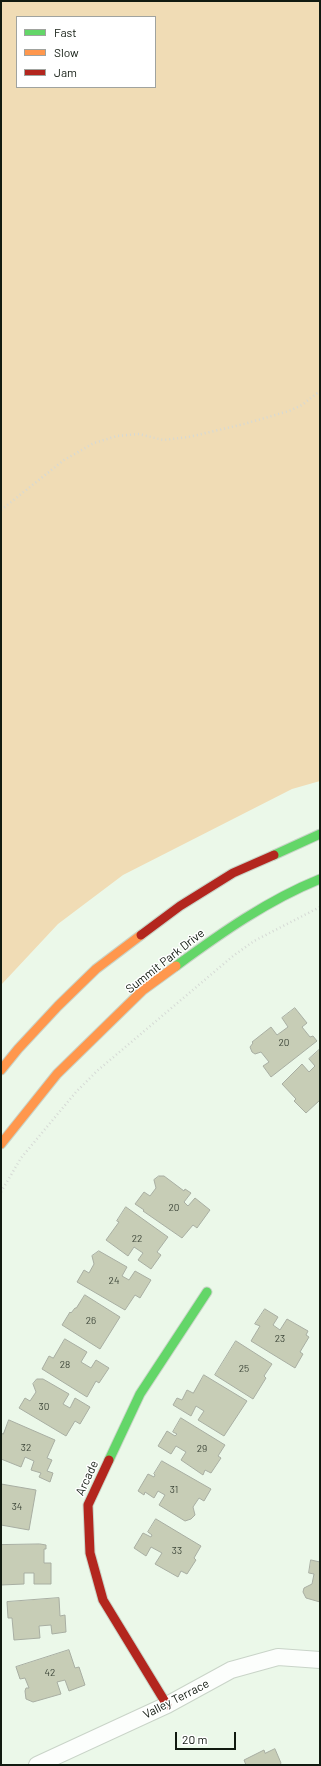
<!DOCTYPE html>
<style>
body{margin:0}
#map{position:relative;width:321px;height:1766px;overflow:hidden;background:#ebf8e9;font-family:Barlow,sans-serif}
canvas{display:block}
.frame{position:absolute;inset:0;border:2px solid #111a10;pointer-events:none}
.legend{position:absolute;left:16px;top:16px;width:140px;height:72px;box-sizing:border-box;background:#fff;border:1px solid #a0a39f;margin:0;padding:5px 7px;list-style:none;font-size:12px;color:#111a10}
.legend li{display:flex;align-items:center;gap:8px;height:20px}
.legend b{width:20px;border:1px solid #a0a39f}
.scale{position:absolute;left:175px;top:1732px;width:61px;height:18px;box-sizing:border-box;border:2px solid #111a10;border-top:0;padding-left:5px;font-size:12px;line-height:14px;white-space:nowrap;color:#111a10;-webkit-text-stroke:3px #fff;paint-order:stroke}
</style>
<div id="map">
<canvas width="321" height="1766"></canvas>
<div class="frame"></div>
<ul class="legend">
<li><b style="height:5px;background:#63d668"></b>Fast</li>
<li><b style="height:5px;background:#ff974d"></b>Slow</li>
<li><b style="height:5px;background:#b3261e"></b>Jam</li>
</ul>
<div class="scale">20 m</div>
</div>
<script>
const ctx = document.querySelector('canvas').getContext('2d');
ctx.lineJoin = 'round';
function paint(path, color) { ctx.fillStyle = color; ctx.fill(path, 'evenodd'); }
function stroke(path, color, width, dash) { ctx.strokeStyle = color; ctx.lineWidth = width; ctx.lineCap = dash ? 'butt' : 'round'; ctx.setLineDash(dash || []); ctx.stroke(path); }
function drawText(font, color, halo, rows, align = 'center') {
  ctx.font = font + ' Barlow,sans-serif'; ctx.lineWidth = 3; ctx.setLineDash([]); ctx.textBaseline = 'middle'; ctx.strokeStyle = halo; ctx.fillStyle = color; for (const [text, x, y, turn = 0] of rows) {
    ctx.save(); ctx.translate(x, y); ctx.rotate((+turn || 0) * Math.PI / 180); ctx.textAlign = isNaN(turn) ? turn : align; if (halo) ctx.strokeText(text, 0, 0); ctx.fillText(text, 0, 0); ctx.restore();
  }
}
paint(new Path2D(`
 M1 1H320V781L292 789 123 875 58 924 1 985ZM17 17H155V87H17Z`), '#f0dcb5');
const building = new Path2D(`
 M295 1008 307 1023 302 1027 310 1037 313 1036 317 1041 271 1077 263 1066 269 1062 261 1052 255 1054 252 1052 250 1047 253 1043 252 1042 271 1027 277 1035 288 1027 282 1018Z
 M320 1049V1100L306 1113 294 1101 296 1099 282 1084 302 1064 309 1072 315 1066 309 1059Z
 M159 1176H164L184 1191 185 1189 191 1193 184 1202 188 1206 195 1198 210 1210 197 1228 193 1225 182 1238 143 1211 144 1210 135 1204 144 1192 150 1196 156 1188 154 1180Z
 M126 1207 168 1237 157 1252 161 1255 151 1269 138 1260 143 1253 134 1247 128 1256 106 1240 119 1222 117 1221Z
 M99 1251 127 1267 122 1276 129 1280 135 1271 151 1280 140 1298 135 1295 125 1310 77 1282 84 1270 89 1273 94 1264 92 1256Z
 M85 1295 120 1317 100 1349 62 1325 70 1312 71 1313 75 1308H76Z
 M265 1309 278 1317 273 1325 280 1330 287 1319 308 1331 306 1335 309 1337 300 1352 303 1354 295 1368 251 1341 260 1326 255 1324Z
 M65 1339 87 1352 81 1362 91 1368 96 1360 109 1368 99 1383 96 1381 87 1397 42 1369 49 1356 53 1358Z
 M236 1341 272 1364 264 1376 266 1378 253 1399 215 1375Z
 M204 1375 247 1401 224 1436 198 1420 204 1411 196 1406 191 1416 173 1405 177 1398 182 1400 187 1390 193 1393Z
 M37 1379H43L69 1394 63 1404 70 1408 75 1398 90 1407 80 1424 75 1421 66 1436 19 1408 25 1398 30 1401 36 1392 33 1384Z
 M181 1418 225 1445 218 1456 221 1458 211 1473 205 1470 203 1475 181 1460 186 1452 176 1446 171 1454 158 1446 167 1431 175 1436 177 1434 173 1432Z
 M9 1420 55 1440 47 1458 52 1460 47 1471 53 1473 50 1482 39 1477 41 1473 31 1470 34 1461 25 1457 21 1467 1 1459V1433L3 1434Z
 M162 1461 211 1489 204 1501 199 1498 193 1507 195 1515 191 1519 185 1521 159 1505 165 1495 158 1491 154 1498 145 1492 144 1495 138 1491 148 1474 154 1477 155 1475 154 1474Z
 M1 1484 36 1490 29 1530 1 1525Z
 M156 1519 201 1546 194 1558 196 1560 187 1574 181 1571 178 1577 155 1564 162 1553 151 1547 146 1556 134 1548 143 1533 151 1537 152 1535 148 1532Z
 M40 1544 46 1545V1549H44V1563H51V1584H34V1573H24V1584L1 1585V1545Z
 M311 1560 320 1562V1602L306 1598 303 1592 304 1588 312 1584 314 1574 309 1573Z
 M59 1598 60 1616 65 1615 66 1632 52 1634 51 1625 39 1626 40 1638 14 1640 12 1618H8L7 1602Z
 M69 1650 75 1668 79 1667 85 1685 69 1691 65 1680 57 1682 61 1694 33 1702 26 1699 25 1691 26 1688H29L25 1678 20 1679 16 1667Z
 M275 1749 281 1763 280 1765H246L244 1760 264 1750 265 1753Z`);
paint(building, '#c7cdb6');
stroke(building, '#a8aea2', 1);
const street = new Path2D(`
 M37 1765 167 1705 231 1670 278 1657 320 1660`);
const fast = new Path2D(`
 M274 855 320 834
 M176 966C221 933 268 900 320 879
 M109 1460 140 1394 207 1292`);
const slow = new Path2D(`
 M1 1070 18 1049 58 1006 96 969 141 935
 M1 1144 57 1074 143 990 176 966`);
const jam = new Path2D(`
 M141 935 180 906 233 873 274 855
 M109 1460 88 1505 90 1553 103 1600 167 1705`);
stroke(street, '#c9d4c8', 18);
stroke(fast, '#c9d4c8', 11);
stroke(slow, '#c9d4c8', 11);
stroke(jam, '#c9d4c8', 11);
stroke(new Path2D(`
 M1 510 64 460 94 443 117 436 139 434 163 440 189 437 244 424 289 411 302 405 320 391
 M1 1192 21 1158 76 1092 97 1071 233 956 254 941 320 907`), '#d5d9d5', 2.5, [1, 3]);
stroke(street, '#fcfefc', 16);
stroke(fast, '#63d668', 9);
stroke(slow, '#ff974d', 9);
stroke(jam, '#b3261e', 9);
drawText('10px', '#3e473a', null, [
 ["20",284,1043],
 ["20",174,1208],
 ["22",137,1239],
 ["24",114,1281],
 ["26",91,1321],
 ["23",280,1339],
 ["28",65,1365],
 ["25",244,1369],
 ["30",44,1407],
 ["32",26,1448],
 ["29",202,1449],
 ["31",174,1490],
 ["34",17,1507],
 ["33",177,1551],
 ["42",50,1673]
]);
drawText('12px', '#111a10', '#fff', [
 ["Summit Park Drive",165,961,-38],
 ["Arcade",87,1478,-65],
 ["Valley Terrace",176,1699,-27]
]);
</script>
